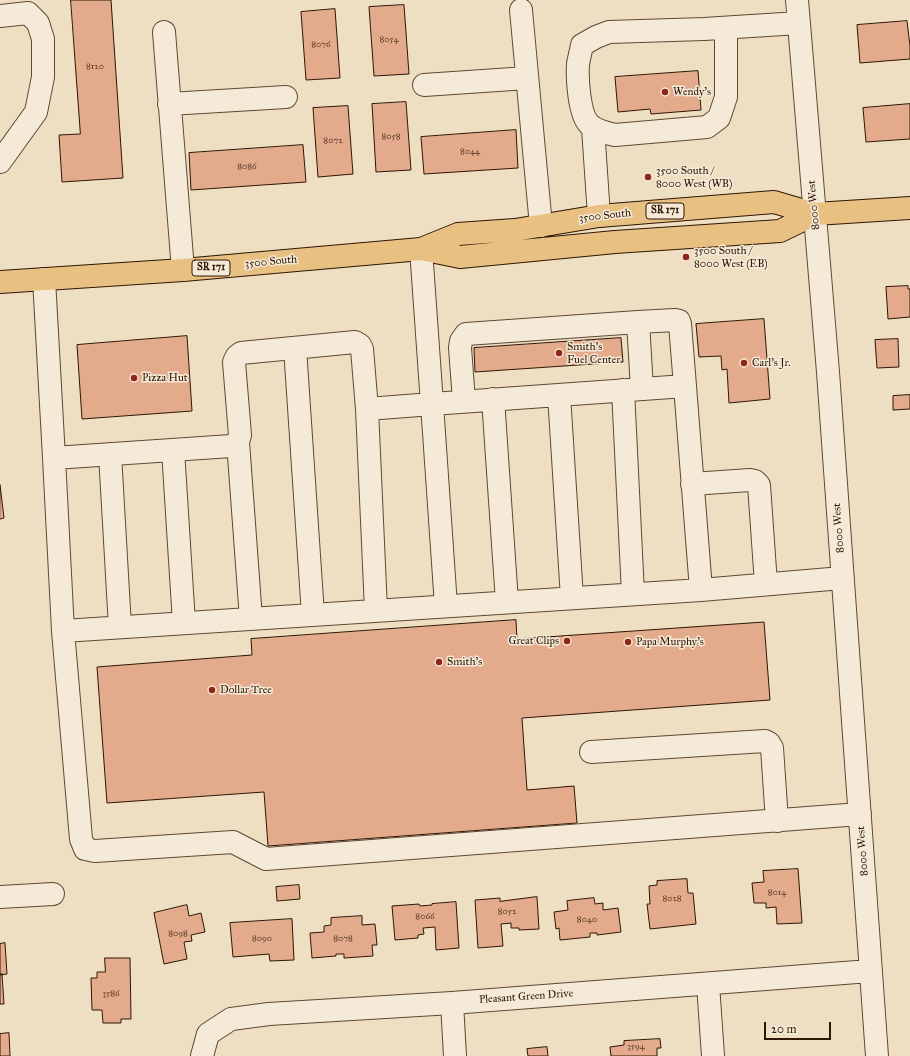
<!DOCTYPE html>
<style>
body{margin:0}
#map{position:relative;width:910px;height:1056px;overflow:hidden;background:#efdfc2;font-family:"IM FELL Great Primer",serif}
canvas{display:block}
.scale{position:absolute;left:764px;top:1022px;width:67px;height:18px;box-sizing:border-box;border:2px solid #2d1604;border-top:0;padding-left:5px;font-size:12px;line-height:14px;white-space:nowrap;color:#2d1604;-webkit-text-stroke:3px #f5ead7;paint-order:stroke}
</style>
<div id="map">
<canvas width="910" height="1056"></canvas>
<div class="scale">20 m</div>
</div>
<script>
const ctx = document.querySelector('canvas').getContext('2d');
ctx.lineJoin = 'round';
function paint(path, color) { ctx.fillStyle = color; ctx.fill(path, 'evenodd'); }
function stroke(path, color, width, dash) { ctx.strokeStyle = color; ctx.lineWidth = width; ctx.lineCap = dash ? 'butt' : 'round'; ctx.setLineDash(dash || []); ctx.stroke(path); }
function drawText(font, color, halo, rows, align = 'center') {
  ctx.font = font + ' "IM FELL Great Primer",serif'; ctx.lineWidth = 3; ctx.setLineDash([]); ctx.textBaseline = 'middle'; ctx.strokeStyle = halo; ctx.fillStyle = color; for (const [text, x, y, turn = 0] of rows) {
    ctx.save(); ctx.translate(x, y); ctx.rotate((+turn || 0) * Math.PI / 180); ctx.textAlign = isNaN(turn) ? turn : align; if (halo) ctx.strokeText(text, 0, 0); ctx.fillText(text, 0, 0); ctx.restore();
  }
}
const building = new Path2D(`
 M71 0H111L123 178 62 182 59 135 80 134Z
 M404 5 409 74 374 76 369 7Z
 M335 9 340 78 306 80 301 12Z
 M907 21 910 46V59L860 63 857 25Z
 M698 71 701 110 651 114 650 109 618 112 615 77Z
 M406 102 411 170 376 172 372 104Z
 M910 104V139L866 142 863 108Z
 M348 106 353 174 318 177 313 108Z
 M516 130 518 168 424 174 421 137Z
 M303 145 306 182 191 190 189 153Z
 M908 286V289H910V317L888 319 886 287Z
 M764 319 770 399 729 403 727 369 722 370 721 356 699 357 696 324Z
 M187 336 192 411 82 419 77 345Z
 M621 338 623 362 475 372 474 348Z
 M898 339 899 367 877 368 875 340Z
 M910 395V409L893 410V396Z
 M0 485 4 518 0 519Z
 M516 620 517 639 764 622 770 700 522 718 527 790 574 786 577 823 268 846 264 792 107 803 97 667 252 655 251 639Z
 M798 869 802 923 777 924 776 907 766 908V903H754L752 883 764 882 763 871Z
 M687 879 688 893H693L696 924 650 929 647 904H650L649 886 657 885V881Z
 M299 885 300 899 277 901 276 887Z
 M537 897 539 929 519 930V928H511V923L501 924 503 946 478 948 475 900 500 898V901Z
 M594 898 595 904 603 903V910L618 908 621 932 597 935V933H590V937L560 940 559 928 556 929 554 912 568 910 567 901Z
 M456 902 459 948 436 950 435 927 423 928 424 934 418 935V938L395 940 392 906 419 904 420 906 432 905V904Z
 M187 905 189 916 201 913 205 932 191 935 192 941 184 942 187 959 164 964 154 913Z
 M362 916V925L375 924 377 945H372L373 956 344 958V954H336V956L312 958 310 933 324 932V926L331 925V918Z
 M292 919 294 960 270 961 269 954 233 957 230 923Z
 M5 943 7 974 0 975V944Z
 M105 958H130L131 1019H121V1023H103L102 1010H92L91 978H97V972H105Z
 M2 974 4 1004H0V975Z
 M9 1033 10 1056H0V1034Z
 M660 1039 661 1048H657V1056H611L610 1047 624 1045V1041Z
 M547 1047 548 1056H528L527 1049Z`);
paint(building, '#e3aa8b');
stroke(building, '#2d1604', 1);
const minor = new Path2D(`
 M797 0 828 372 877 1056
 M521 10 541 226
 M0 16 28 13 38 23 43 39V77L36 112 0 162
 M726 28V97L719 118 707 127 615 135C606 133 596 131 589 124 579 114 577 78 578 64 579 58 581 51 582 45L596 37 609 32 704 29 799 23
 M164 32 183 270
 M424 85 527 78
 M169 104 286 97
 M593 128 599 216
 M44 279 54 458 231 446 238 442 240 435 234 362 237 356 241 353 355 342 360 345 362 349 367 409 432 404 421 249
 M638 322 675 320 679 321 680 324 685 386
 M295 348 313 615
 M623 390 633 594
 M559 395 572 598
 M493 399 507 602
 M464 401 460 348 461 341 466 334 638 322 642 389
 M367 409 376 610
 M238 442 251 619
 M173 450 184 623
 M110 454 120 627
 M54 458 63 631 81 839 85 849 95 851 233 842 266 859 860 814
 M692 484 750 480 755 481 759 485 766 584
 M446 606 432 404 685 386 701 590
 M63 631 701 590 842 578
 M591 752 765 741 769 743 772 748 777 821
 M0 897 53 894
 M708 984 713 1056
 M452 1003 455 1056
 M202 1056 208 1034 231 1019 269 1014 452 1003 870 971`);
const major = new Path2D(`
 M421 249 458 234 515 230 599 216 774 202 815 214 910 208
 M0 282 183 270 421 249 460 257 615 242 780 231 815 214`);
stroke(minor, '#5e4834', 24);
stroke(major, '#2d1604', 24);
stroke(minor, '#f5ead7', 22);
stroke(major, '#e8c081', 22);
for (const [x, y, r, color] of [
 [665,92,4,"#8f2418"],
 [648,177,4,"#8f2418"],
 [686,257,4,"#8f2418"],
 [559,353,4,"#8f2418"],
 [744,363,4,"#8f2418"],
 [134,378,4,"#8f2418"],
 [567,641,4,"#8f2418"],
 [628,642,4,"#8f2418"],
 [439,662,4,"#8f2418"],
 [212,690,4,"#8f2418"]
]) { const dot = new Path2D(); dot.arc(x, y, r, 0, 2 * Math.PI); ctx.fillStyle = color; ctx.fill(dot); stroke(dot, '#f5ead7', 1.5); }
drawText('9px', '#5a3b26', null, [
 ["8054",389,40],
 ["8076",321,45],
 ["8120",95,67],
 ["8058",391,137],
 ["8072",333,141],
 ["8044",470,152],
 ["8086",247,167],
 ["8014",777,893],
 ["8028",672,899],
 ["8052",507,912],
 ["8066",425,917],
 ["8040",587,920],
 ["8098",178,934],
 ["8090",262,939],
 ["8078",343,939],
 ["3586",111,994],
 ["3594",636,1047]
]);
for (const [x, y, w] of [
 [665,211,38],
 [211,268,38]
]) { const box = new Path2D(); box.roundRect(x - w / 2, y - 8, w, 16, 3); ctx.fillStyle = '#f5ead7'; ctx.fill(box); stroke(box, '#2d1604', 1); }
drawText('bold 10px', '#2d1604', null, [
 ["SR 171",665,211],
 ["SR 171",211,268]
]);
drawText('11px', '#2d1604', '#f5ead7', [
 ["Wendy's",673,92],
 ["3500 South /",656,171],
 ["8000 West (WB)",656,184],
 ["3500 South /",694,251],
 ["8000 West (EB)",694,264],
 ["Smith's",567,347],
 ["Fuel Center",567,360],
 ["Carl's Jr.",752,363],
 ["Pizza Hut",142,378],
 ["Great Clips",559,641,"right"],
 ["Papa Murphy's",636,642],
 ["Smith's",447,662],
 ["Dollar Tree",220,690]
], 'left');
drawText('11px', '#2d1604', '#f5ead7', [
 ["8000 West",814,205,-95],
 ["3500 South",605,216,-6],
 ["3500 South",271,262,-5],
 ["8000 West",839,528,-94],
 ["8000 West",863,851,-94],
 ["Pleasant Green Drive",526,997,-4]
]);
</script>
